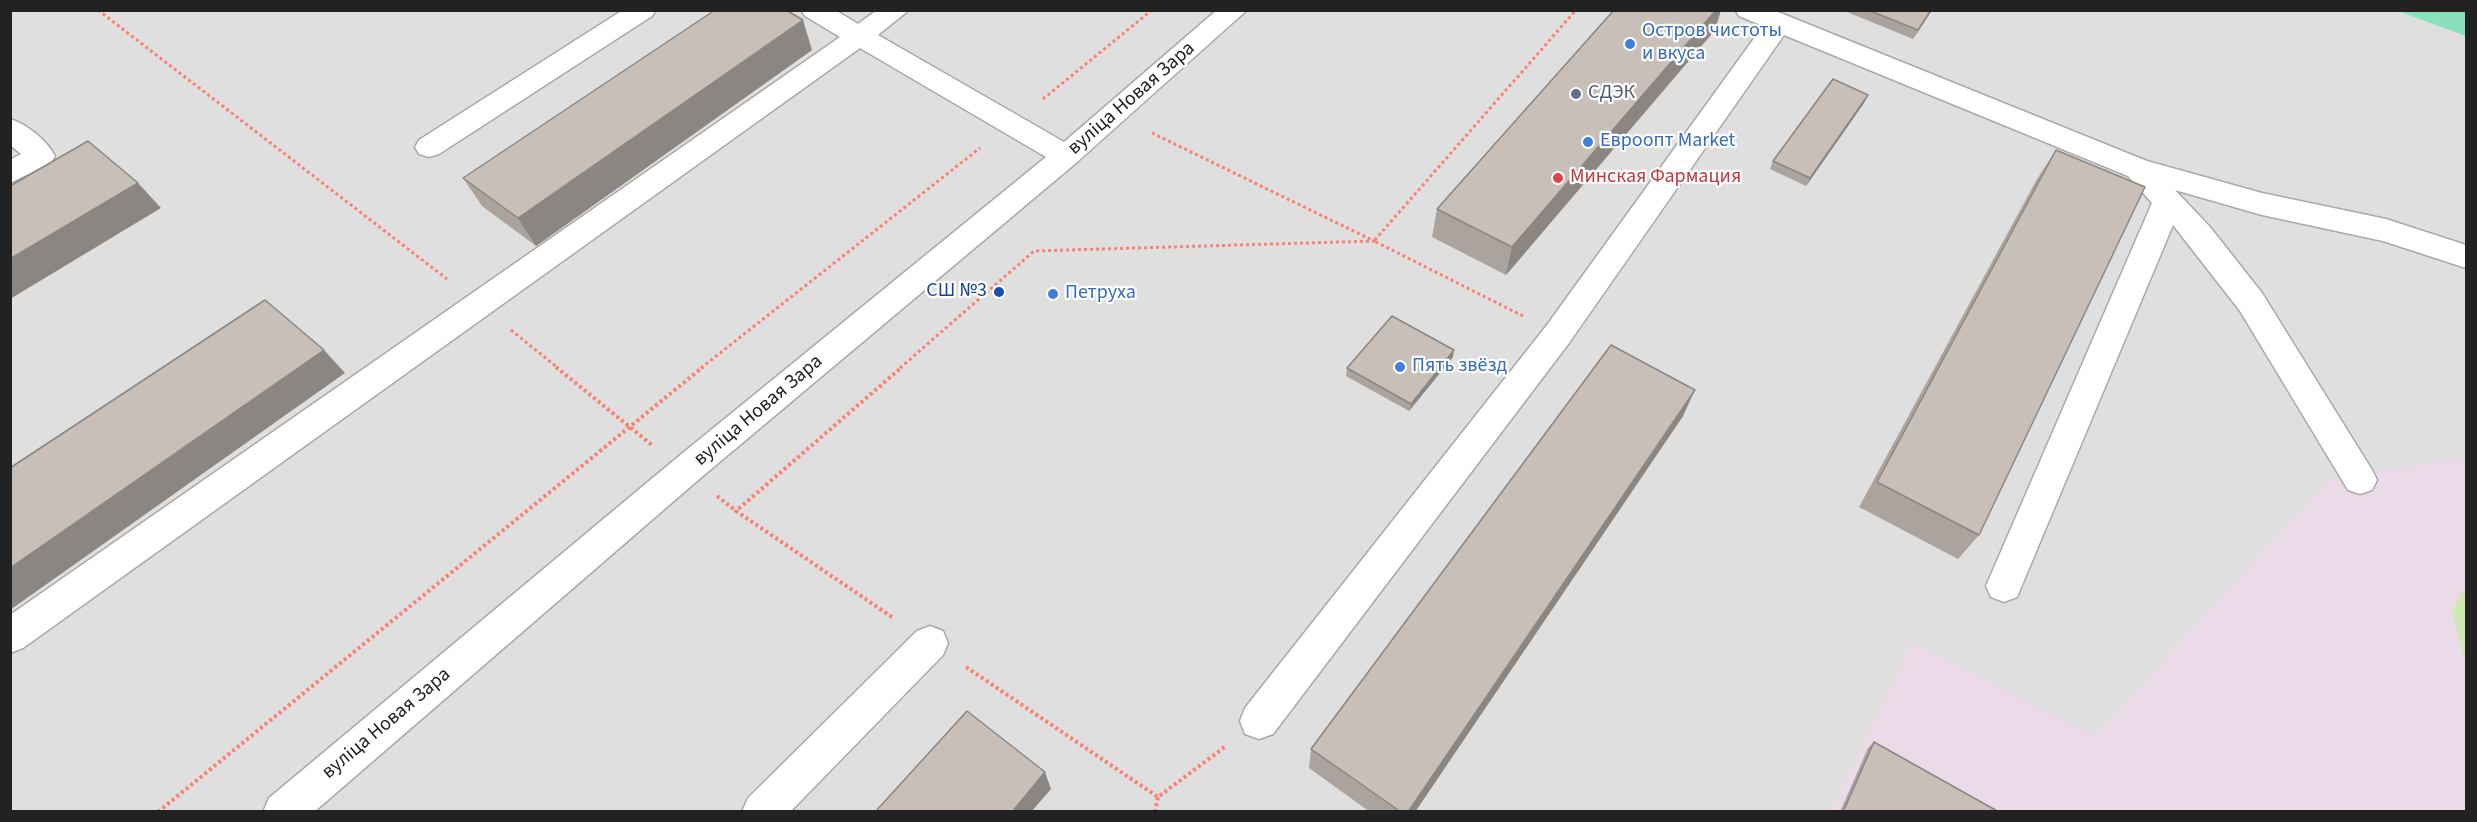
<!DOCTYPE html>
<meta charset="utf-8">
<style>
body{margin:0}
#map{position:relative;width:2477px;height:822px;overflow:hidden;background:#f2efe9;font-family:"Source Sans 3",sans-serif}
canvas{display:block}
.frame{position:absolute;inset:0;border:12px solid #222;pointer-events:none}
</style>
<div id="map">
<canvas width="2477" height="822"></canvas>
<div class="frame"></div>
</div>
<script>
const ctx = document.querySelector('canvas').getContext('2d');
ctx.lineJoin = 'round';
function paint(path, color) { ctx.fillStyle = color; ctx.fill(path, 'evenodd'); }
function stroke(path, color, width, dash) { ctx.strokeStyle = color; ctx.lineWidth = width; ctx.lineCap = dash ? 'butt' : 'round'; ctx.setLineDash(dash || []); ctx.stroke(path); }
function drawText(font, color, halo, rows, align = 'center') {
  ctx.font = font + ' "Source Sans 3",sans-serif'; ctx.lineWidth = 4.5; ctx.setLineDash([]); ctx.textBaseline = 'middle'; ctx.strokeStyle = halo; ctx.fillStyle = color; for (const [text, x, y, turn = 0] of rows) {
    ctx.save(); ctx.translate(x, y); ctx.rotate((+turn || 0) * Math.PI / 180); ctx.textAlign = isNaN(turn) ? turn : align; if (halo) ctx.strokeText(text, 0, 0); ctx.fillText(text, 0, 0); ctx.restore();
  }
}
paint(new Path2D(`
 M11 11H2466V811H11Z`), '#e0dfdf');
paint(new Path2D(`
 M2466 457V811L1831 812 1913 643 2096 736 2331 478Z`), '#ebdbe8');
paint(new Path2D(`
 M2466 585V665L2452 611Z`), '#cdebb0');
paint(new Path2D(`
 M2398 11H2466V36Z`), '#88e0be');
const minor = new Path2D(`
 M623 10H656L652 16 439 154 429 157 419 154 415 147 419 140Z
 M801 10H835L858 24 877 10H909L878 35 1064 142 1217 10H1247L1076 163 697 481 314 812H263L269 798 673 461 1046 157 860 48 23 648 10 653V615L840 37 805 16Z
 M1735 10H1773L2147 161 2262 193 2386 219 2466 245V268L2383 241 2262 215 2175 190 2210 227 2262 293 2372 470 2377 480 2372 490 2360 494 2348 490 2240 311 2173 225 2017 597 2004 602 1991 597 1986 586 2152 203 2128 176 1784 35 1569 343 1273 734 1259 739 1245 734 1240 721 1245 708 1547 325 1763 26 1739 16Z
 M10 119C27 124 47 141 55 156L51 163 10 183V160L21 154 10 145Z
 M930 626 943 631 948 643 943 655 790 812H742L748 798 917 631Z`);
stroke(minor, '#a9a9a9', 3);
stroke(new Path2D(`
 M98 10 447 279
 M1043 99 1152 10
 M1523 316 1374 241 1576 10
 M511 330 558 368
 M701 368 980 148
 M900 368 1034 251 1374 241 1150 132`), '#fa8072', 3, [3, 3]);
stroke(new Path2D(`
 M556 367 652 445
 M717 496 736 511
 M892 617 736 511 902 367
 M966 667 1158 797 1226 746
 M158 812 703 367
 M1155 812 1158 797`), '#fa8072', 4, [3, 3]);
paint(minor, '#fff');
paint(new Path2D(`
 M1614 10H1721L1715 30 1506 275 1432 237 1437 209Z
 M1842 10H1932L1913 39Z
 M812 50 536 246 482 206 463 178Z
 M1864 103 1806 186 1770 169 1773 161Z
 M2056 150 1979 535 1958 559 1859 507 2037 179Z
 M1453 357 1409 411 1346 376 1347 368Z
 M1683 416 1415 812H1370L1309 768 1311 749Z
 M1874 742 1999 812H1840L1868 748Z`), '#aba49e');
paint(new Path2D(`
 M1716 10H1721L1715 30 1506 275 1512 247Z
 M1931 10H1932L1913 39 1918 30Z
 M803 20 812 50 536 246 518 218Z
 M1868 95 1864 103 1806 186 1810 178Z
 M138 183 161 208 10 299V259Z
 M324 350 345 373 10 610V568Z
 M1454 350 1453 357 1409 411 1411 404Z
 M1695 390 1683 416 1415 812H1408Z
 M1045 772 1051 789 1031 812H1012Z`), '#8b8681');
const building = new Path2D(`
 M715 10H786L803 20 518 218 463 178Z
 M1614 10H1716L1512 247 1437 209Z
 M1868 10H1931L1918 30Z
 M1833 79 1868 95 1810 178 1773 161Z
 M88 141 138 183 10 259V186Z
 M2056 150 2145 187 1979 535 1877 482Z
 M265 300 324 350 10 568V468Z
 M1392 316 1454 350 1411 404 1347 368Z
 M1611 345 1695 390 1408 812H1401L1311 749Z
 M967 711 1045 772 1012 812H875Z
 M1874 742 1999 812H1843Z`);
paint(building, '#c7bfb8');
stroke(building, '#8b8681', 1.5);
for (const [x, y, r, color] of [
 [1630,44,6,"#3f7fe0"],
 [1576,94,6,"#5c6f8a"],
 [1588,142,6,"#3f7fe0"],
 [1558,178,6,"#e0444e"],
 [999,292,6,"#1a4fb4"],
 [1053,294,6,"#3f7fe0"],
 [1400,367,6,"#3f7fe0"]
]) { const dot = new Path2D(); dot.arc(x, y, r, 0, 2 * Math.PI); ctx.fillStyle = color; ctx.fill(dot); stroke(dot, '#fff', 2); }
drawText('20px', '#366cbe', '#fff', [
 ["Остров чистоты",1642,32],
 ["и вкуса",1642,55],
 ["Евроопт Market",1600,142],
 ["Петруха",1065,294],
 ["Пять звёзд",1412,367]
], 'left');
drawText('20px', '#4e5e75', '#fff', [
 ["СДЭК",1588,94]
], 'left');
drawText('20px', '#222', '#fff', [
 ["вуліца Новая Зара",1132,99,-41],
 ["вуліца Новая Зара",759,411,-40],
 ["вуліца Новая Зара",387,724,-40]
]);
drawText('20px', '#be3a42', '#fff', [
 ["Минская Фармация",1570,178]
], 'left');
drawText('20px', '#164399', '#fff', [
 ["СШ №3",987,292]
], 'right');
</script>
